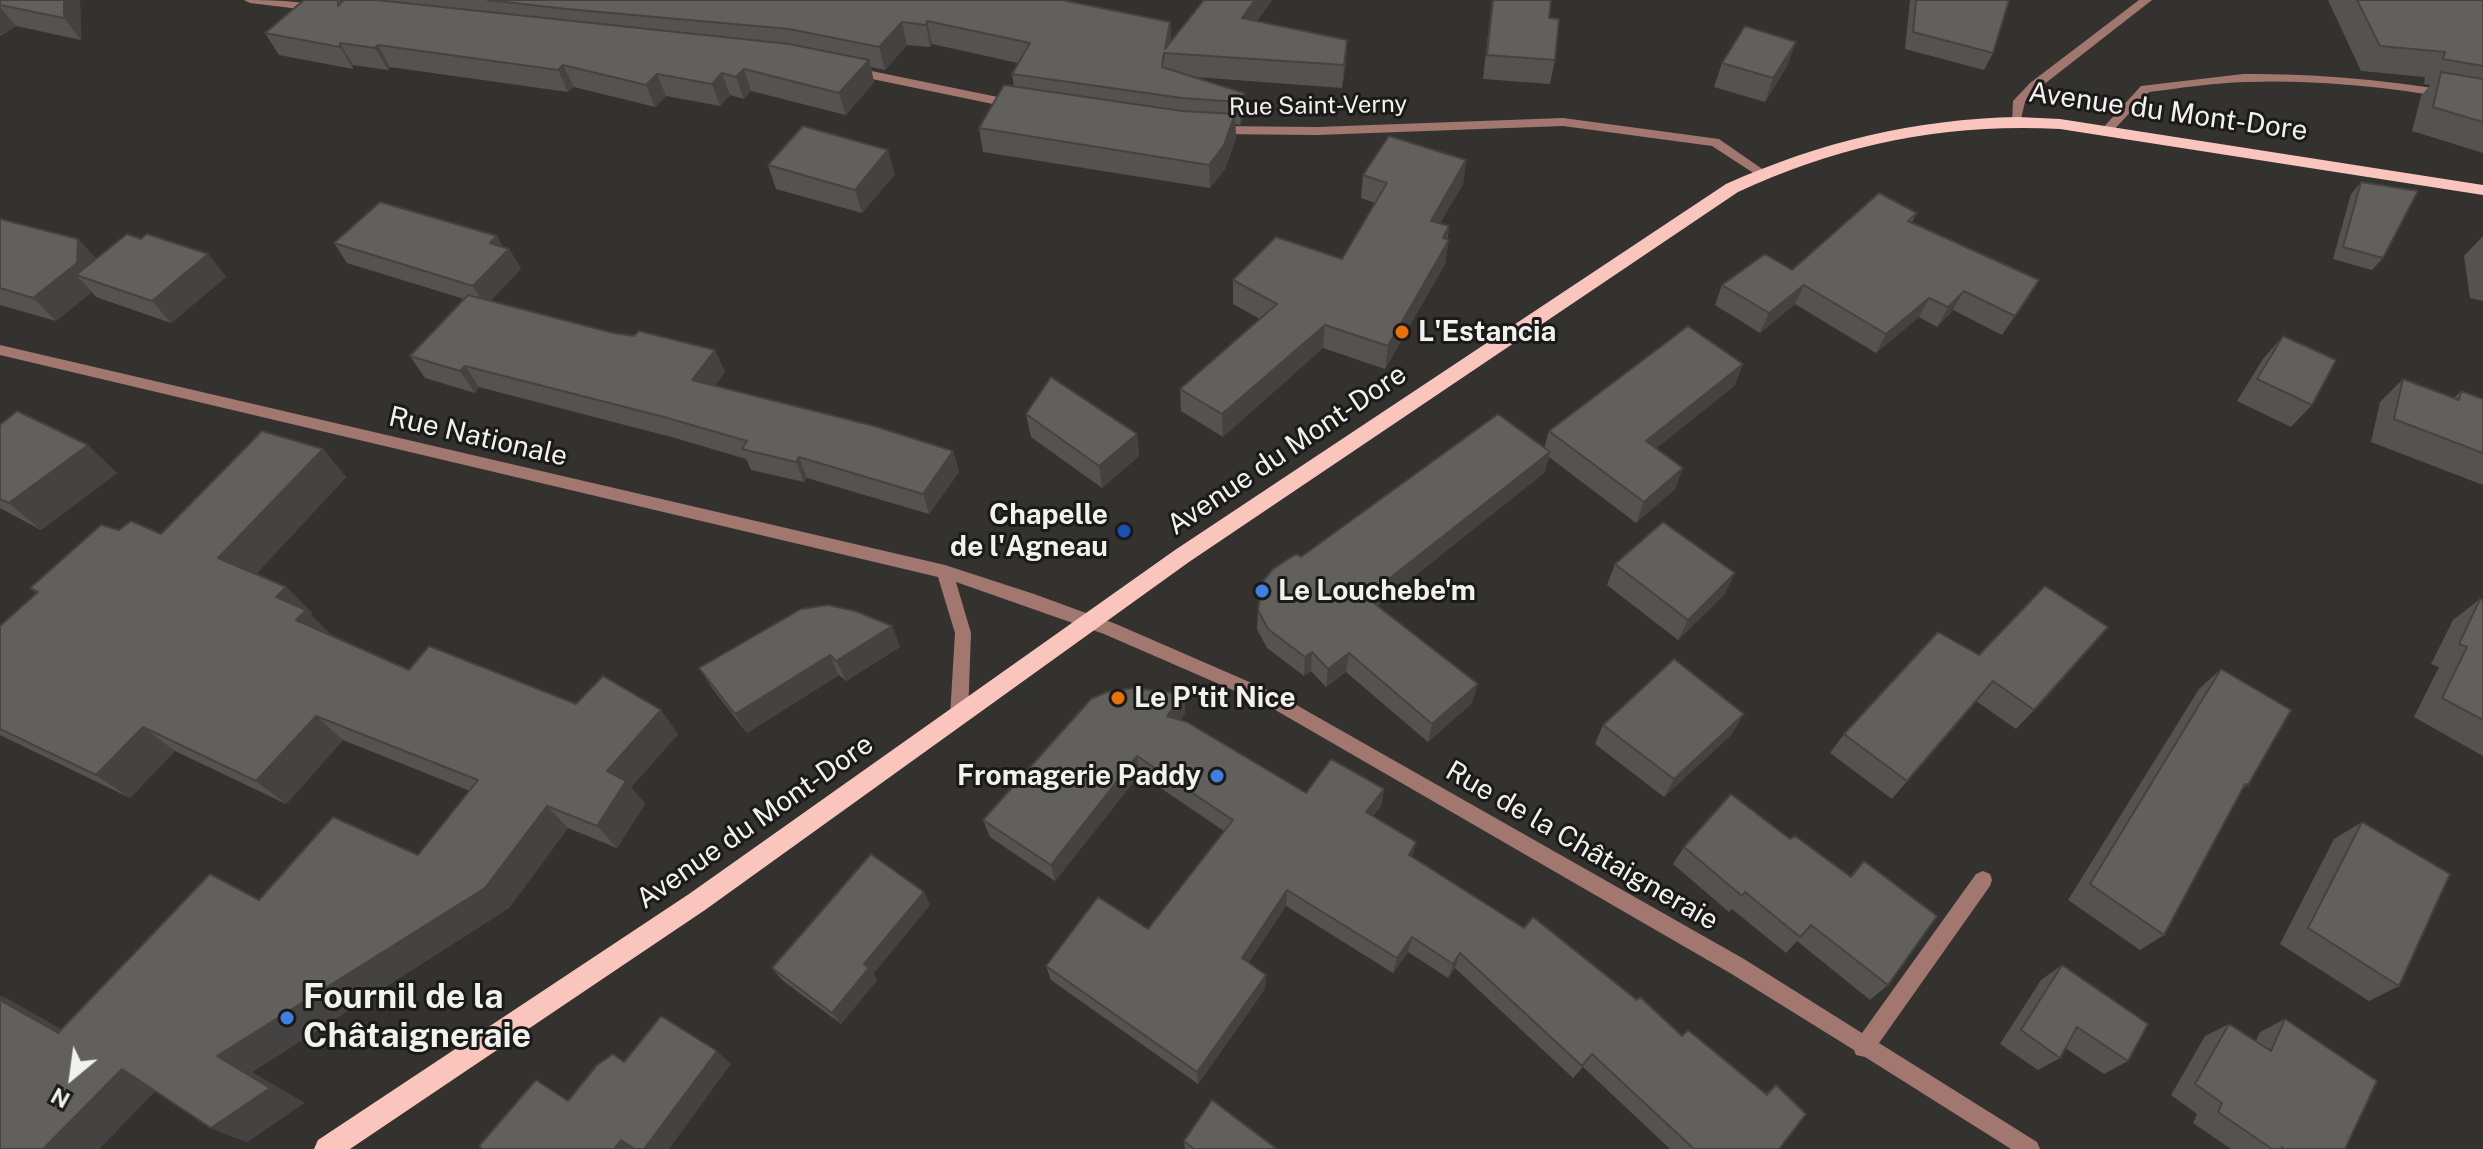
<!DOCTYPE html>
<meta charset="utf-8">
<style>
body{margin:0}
#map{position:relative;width:2483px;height:1149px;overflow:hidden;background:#33322f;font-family:"Public Sans",sans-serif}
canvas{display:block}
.north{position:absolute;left:32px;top:1037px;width:80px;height:80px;-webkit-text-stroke:6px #1b1a19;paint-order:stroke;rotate:209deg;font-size:22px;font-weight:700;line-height:32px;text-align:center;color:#f1f1ef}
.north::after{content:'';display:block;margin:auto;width:28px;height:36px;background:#f1f1ef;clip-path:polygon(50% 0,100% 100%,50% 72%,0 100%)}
</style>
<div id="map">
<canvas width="2483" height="1149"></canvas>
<div class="north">N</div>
</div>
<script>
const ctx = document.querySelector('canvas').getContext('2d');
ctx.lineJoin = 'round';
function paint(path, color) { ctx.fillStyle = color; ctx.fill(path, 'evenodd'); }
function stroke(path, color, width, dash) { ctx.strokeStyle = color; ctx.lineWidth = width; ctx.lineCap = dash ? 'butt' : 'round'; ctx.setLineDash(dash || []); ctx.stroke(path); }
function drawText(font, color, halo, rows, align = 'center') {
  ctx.font = font + ' "Public Sans",sans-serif'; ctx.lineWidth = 6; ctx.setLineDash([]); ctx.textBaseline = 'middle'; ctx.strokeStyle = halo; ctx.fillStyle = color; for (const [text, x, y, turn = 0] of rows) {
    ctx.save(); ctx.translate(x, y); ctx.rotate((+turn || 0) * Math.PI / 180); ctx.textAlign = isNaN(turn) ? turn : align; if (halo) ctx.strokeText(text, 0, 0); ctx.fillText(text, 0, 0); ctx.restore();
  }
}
paint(new Path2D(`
 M244 0C265 0 305 0 322 8L316 11 250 3Z
 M2139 0H2152L2038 89 2025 102 2020 123H2012L2013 101 2030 83Z
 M852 67 1017 101 1023 105 1017 109 848 74 846 71Z
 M2243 74C2324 73 2403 82 2483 96V104C2405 89 2326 79 2246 82 2213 83 2181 88 2149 92L2110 134 2106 135 2100 131 2141 86Z
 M1563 118 1719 139 1768 173 1762 177 1758 176 1712 146 1563 126 1317 135 1215 134 1209 130 1215 126 1317 127Z
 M0 345 945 565 1034 594 1116 624 1277 694 1744 959 1862 1033 1976 874 1983 871 1990 874 1992 880 1990 886 1879 1043 2037 1142 2040 1149H2011L1865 1057 1856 1055 1854 1050 1730 973 1265 704 1104 634 956 582 971 633 968 716 965 721 959 724 953 721 950 716 955 633 938 577 0 355Z`), '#a17770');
paint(new Path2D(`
 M2018 117 2060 119 2483 185V195L2060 129C1945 123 1842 144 1738 192L1189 562 705 910 350 1149H314L318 1140 689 894 1175 550 1726 184C1820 142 1915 119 2018 117Z`), '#f9c5bc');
paint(new Path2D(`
 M0 0H80L81 40 16 26 2 35H0Z
 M304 0H340L342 2 344 0H1062L1170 22 1171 41 1204 0H1272L1257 21 1346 63 1342 88 1195 77 1244 93V115L1240 125 1235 124 1236 138 1225 169 1210 188 983 152 979 128 1014 87 1012 74 1018 63 932 44 930 47 907 45 885 70 871 67 874 82 846 115 751 91 744 99 730 95 720 106 666 96 655 107 574 87 568 92 390 67 388 70 353 65V69L279 55 265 33Z
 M1492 0H1551L1549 18 1555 60 1550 84 1483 79Z
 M1910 0H2009L1993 53 1984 70 1905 49Z
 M2328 0H2483V153L2412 131 2421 96 2430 85 2424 84 2425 77 2361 71Z
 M1722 63 1787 66 1765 102 1714 87Z
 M1466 160 1463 184 1440 223 1449 226 1445 264 1385 369 1323 348 1223 437 1181 411 1180 389 1260 319 1233 304V280L1342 259 1375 203 1361 198 1363 175Z
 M768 165 895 174 862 213 776 189Z
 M2361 182 2383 258 2372 270 2333 259 2351 194Z
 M1917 213 1912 222 2039 280 2002 335 1953 310 1937 327 1919 317 1876 353 1795 304 1760 333 1715 305 1722 285 1792 270Z
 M0 219 78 239 96 259 141 239 208 254 226 277 171 323 96 297 92 292 56 321 0 305Z
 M497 236 503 247 509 249 521 269 490 301 613 333 715 350 725 372 715 385 953 451 959 472 929 514 807 478 804 482 751 470 746 459 675 438 479 387 475 393 425 378 410 356 464 299 347 263 334 243Z
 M2483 236V301L2470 298 2464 256Z
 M2283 336 2312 405 2291 427 2237 401 2263 359Z
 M1743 364 1734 386 1656 448 1675 489 1636 523 1549 457 1544 473 1377 606 1472 703 1428 742 1346 672 1326 687 1311 671 1304 676 1267 648 1257 629 1258 610 1301 557 1544 448 1549 431Z
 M2403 379 2454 398 2461 391 2483 399V485L2371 442 2380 402Z
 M1026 414 1137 434 1139 456 1102 488 1031 437Z
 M0 425 117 473 41 530 0 508Z
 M323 449 346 477 256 574 286 587 312 613 311 615 332 636 409 670 576 704 678 734 631 787 645 804 617 848 568 828 509 908 252 1072 304 1103 247 1142 211 1128 155 1091 99 1149H0L4 997 62 1030 259 900 418 855 470 791 343 740 286 804 175 751 130 798 0 735V626L36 593 30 588 119 530 161 534Z
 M1615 564 1725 594 1678 640 1607 585Z
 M2480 599 2483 600V756L2414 717 2439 667 2431 664 2453 620Z
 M892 626 900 647 846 681 839 675 747 733 712 688 699 668Z
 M1938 632 2034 710 2016 729 1976 701 1892 799 1830 753 1844 734Z
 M2221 669 2248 785 2242 789 2164 935 2140 950 2068 900 2199 689Z
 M1184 694 1185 713 1180 720 1306 793 1384 789 1381 806 1373 816 1412 857 1682 1036 1765 1094 1776 1085 1779 1149H1670L1583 1067 1573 1078 1455 968 1448 978 1408 952 1393 973 1286 906 1248 963 1266 975 1265 989 1198 1084 1051 980 1046 966 1148 929 1224 831 1140 774 1055 881 990 837 983 820Z
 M1603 725 1732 734 1664 797 1595 744Z
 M2362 822 2399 986 2369 1001 2280 944 2334 839Z
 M1790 839 1850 876 1864 861 1888 985 1870 1000 1797 941 1786 953 1732 909 1729 912 1673 864 1684 847Z
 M930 905 873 974 877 980 841 1024 782 980 772 968Z
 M2062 965 2128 1061 2104 1074 2065 1048 2060 1058 2038 1070 2000 1044 2041 980Z
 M2285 1019 2345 1149H2231L2193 1123 2197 1114 2171 1095 2205 1036 2229 1024 2256 1041 2260 1032Z
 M1184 1141 1277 1149H1185Z`), '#545350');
paint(new Path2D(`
 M64 0H80L81 40 64 18Z
 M1255 0H1272L1242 40V18Z
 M0 7 16 26 2 35 0 33Z
 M927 21 932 44 930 47 926 25Z
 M902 22 907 45 885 70 879 47Z
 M1170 22 1171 45 1165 49Z
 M1347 40 1346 63 1342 88 1344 65Z
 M1796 42 1787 66 1765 102 1773 78Z
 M340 43 353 65V69L340 47Z
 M378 45 390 67 388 70 375 48Z
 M869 60 874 82 846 115 839 93Z
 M563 65 574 87 568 92 558 70Z
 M744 69 751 91 744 99 736 77Z
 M722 73 730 95 720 106 712 84Z
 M657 74 666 96 655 107 646 85Z
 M1244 93V115L1240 125V102Z
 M1235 114 1236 138 1225 169 1210 188 1209 165Z
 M888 150 895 174 862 213 855 190Z
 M1466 160 1463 184 1428 244 1431 221Z
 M1449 226 1446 245 1449 240 1445 264 1385 369 1388 346Z
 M497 236 506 252 509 249 521 269 485 306 473 286 490 243Z
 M78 239 99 263 76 275 92 292 56 321 33 298Z
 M208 254 226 277 171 323 152 301Z
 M2039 280 2027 300 2002 335 2015 316Z
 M1804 285 1795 304 1760 333 1769 313Z
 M1964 291 1953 310 1937 327 1948 307Z
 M1929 298 1919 317 1876 353 1886 334Z
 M1325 325 1323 348 1223 437 1222 414Z
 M715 350 725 372 703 401 692 380Z
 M1743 364 1734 386 1638 463 1646 441Z
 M465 366 479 387 475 393 460 371Z
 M1137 434 1139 456 1102 488 1099 466Z
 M88 445 117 473 41 530 9 503Z
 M323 449 346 477 246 585 218 558Z
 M953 451 959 472 929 514 923 494Z
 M1550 452 1544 473 1363 617 1366 597Z
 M799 457 807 478 804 482 796 462Z
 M1683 468 1675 489 1636 523 1644 502Z
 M1735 573 1725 594 1678 640 1688 620Z
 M286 587 312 613 311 615 332 636 296 620 276 597Z
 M892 626 900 647 846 681 836 661Z
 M1312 652 1311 671 1304 676 1305 657Z
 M1349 653 1346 672 1326 687 1328 669Z
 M830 655 839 675 747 733 735 714Z
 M1478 684 1472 703 1428 742 1432 724Z
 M1184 694 1185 713 1168 734 1167 716Z
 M661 710 678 734 631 787 645 804 617 848 597 826 607 771Z
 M1744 714 1732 734 1664 797 1674 779Z
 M316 716 343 740 286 804 256 781Z
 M143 727 175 751 130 798 96 775Z
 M1137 756 1140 774 1055 881 1051 865Z
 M1384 789 1381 806 1363 829 1366 812Z
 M547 806 568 828 509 908 252 1072 304 1103 247 1142 211 1128 217 1056Z
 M1416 842 1412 858 1409 855Z
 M1287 890 1286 906 1242 973V958Z
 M924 892 930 905 873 974 877 980 841 1024 832 1013 864 964Z
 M1412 937 1408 952 1393 973 1397 958Z
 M1460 953 1455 968 1448 978 1453 964Z
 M1266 975 1265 989 1198 1084 1197 1072Z
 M0 996 4 997 98 1050 58 1033 0 1000Z
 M717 1051 731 1064 669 1149H644Z
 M122 1069 161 1085 99 1149H43Z
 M621 1140 636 1149H614Z`), '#454341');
const building = new Path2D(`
 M0 0H64V18L0 5Z
 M304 0H338V6L344 0H376L789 44 869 60 839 93 744 69 736 77 722 73 712 84 657 74 646 85 563 65 558 70 378 45 375 48 340 43V47L265 33Z
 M487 0H1062L1170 22 1165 49 1204 0H1255L1242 18 1347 40 1344 65 1164 53 1162 67 1244 93 1240 102 1182 98 1012 74 1030 43 927 21 926 25 902 22 879 47 789 29 567 9Z
 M1493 0H1551L1549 18 1559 19 1555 60 1487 55Z
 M1916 0H2009L1993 53 1913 32Z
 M2357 0H2483V66L2443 59 2445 52 2380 46Z
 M1745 26 1796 42 1773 78 1722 63Z
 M2441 72 2483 79V122L2433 107Z
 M1004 85 1182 111 1235 114 1224 145 1209 165 979 128Z
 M803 126 888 150 855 190 768 165Z
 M1389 136 1466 160 1431 221 1449 226 1443 238 1449 240 1388 346 1325 325 1222 414 1180 389 1277 304 1233 280 1276 237 1342 259 1387 183 1363 175Z
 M2361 182 2418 191 2383 258 2343 247Z
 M1879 193 1917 213 1908 221 2039 280 2015 316 1964 291 1948 307 1929 298 1886 334 1804 285 1769 313 1722 285 1765 254 1792 270Z
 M380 202 497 236 490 243 509 249 473 286 334 243Z
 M0 219 78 239 77 263 33 298 0 288Z
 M127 234 141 239 147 234 208 254 152 301 76 275Z
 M468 295 613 333 634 336 639 331 715 350 692 380 874 426 953 451 923 494 799 457 796 462 742 449 747 441 664 417 465 366 460 371 410 356Z
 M1688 326 1743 364 1646 441 1683 468 1644 502 1549 431Z
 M2283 336 2336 360 2312 405 2257 379Z
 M1051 377 1137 434 1099 466 1026 414Z
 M2403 379 2459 400 2461 391 2483 399V453L2394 419Z
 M17 411 88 445 9 503 0 499V425Z
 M1498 414 1550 452 1366 597 1478 684 1432 724 1349 653 1328 669 1312 652 1305 657 1268 629 1258 610 1263 581 1273 569 1296 554 1301 557Z
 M262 431 323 449 218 558 286 587 276 597 306 610 296 620 409 670 429 646 576 704 603 676 661 710 607 771 626 781 597 826 547 806 485 888 217 1056 270 1088 211 1128 122 1069 43 1149H0V1000L58 1033 210 874 259 900 333 817 418 855 478 780 316 716 256 781 143 727 96 775 0 729V626L38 592 30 588 101 525 119 530 131 521 161 534Z
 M1663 522 1735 573 1688 620 1615 564Z
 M2045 586 2108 627 2034 710 1993 681 1907 781 1844 734 1938 632 1979 655Z
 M2480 599 2483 600V720L2442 698 2467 647 2459 644Z
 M828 605 855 611 892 626 836 661 830 655 735 714 699 668 801 609Z
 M1674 659 1744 714 1674 779 1603 725Z
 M2221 669 2291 710 2248 785 2245 784 2164 935 2090 884Z
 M1134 688 1184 694 1167 716 1187 722 1306 793 1331 759 1384 789 1366 812 1416 842 1409 855 1524 928 1533 917 1637 1000 1640 997 1682 1036 1688 1030 1767 1095 1776 1085 1806 1114 1779 1149H1694L1592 1054 1582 1066 1460 953 1453 964 1412 937 1397 958 1287 890 1242 958 1266 975 1197 1072 1046 966 1098 897 1148 929 1233 820 1137 756 1051 865 983 820 1091 699 1107 692Z
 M1731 794 1790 839 1795 836 1851 877 1864 861 1937 916 1888 985 1811 925 1800 937 1745 892 1742 896 1684 847Z
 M2362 822 2450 874 2399 986 2308 928Z
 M871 854 924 892 864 964 869 968 832 1013 772 968Z
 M2062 965 2148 1024 2128 1061 2077 1027 2060 1058 2021 1030Z
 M661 1016 717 1051 644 1149H635L621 1140 614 1149H483L479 1146 536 1080 568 1101 597 1065 613 1054 624 1062Z
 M2285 1019 2377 1081 2345 1149H2284L2282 1147 2281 1149H2272L2218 1112 2222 1103 2195 1084 2229 1024 2271 1051Z
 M1212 1100 1277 1149H1194L1184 1141Z`);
paint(building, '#62605d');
stroke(building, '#454341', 2);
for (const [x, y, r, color] of [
 [1402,332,8,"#e8710a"],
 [1124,531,8,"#1a4fb4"],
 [1262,591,8,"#3f7fe0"],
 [1118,698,8,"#e8710a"],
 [1217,776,8,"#3f7fe0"],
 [287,1018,8,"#3f7fe0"]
]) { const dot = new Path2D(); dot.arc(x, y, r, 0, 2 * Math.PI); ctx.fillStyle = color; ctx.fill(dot); stroke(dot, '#1b1a19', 3); }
drawText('24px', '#f1f1ef', '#1b1a19', [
 ["Rue Saint-Verny",1318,106,-1]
]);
drawText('28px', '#f1f1ef', '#1b1a19', [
 ["Avenue du Mont-Dore",2168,112,8],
 ["Rue Nationale",478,437,13],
 ["Avenue du Mont-Dore",1287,450,-34],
 ["Avenue du Mont-Dore",755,822,-35],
 ["Rue de la Châtaigneraie",1582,846,30]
]);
drawText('bold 28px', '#f1f1ef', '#1b1a19', [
 ["L'Estancia",1418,332],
 ["Chapelle",1108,515,"right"],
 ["de l'Agneau",1108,547,"right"],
 ["Le Louchebe'm",1278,591],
 ["Le P'tit Nice",1134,698],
 ["Fromagerie Paddy",1201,776,"right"]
], 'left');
drawText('bold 34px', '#f1f1ef', '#1b1a19', [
 ["Fournil de la",303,998],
 ["Châtaigneraie",303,1037]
], 'left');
</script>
